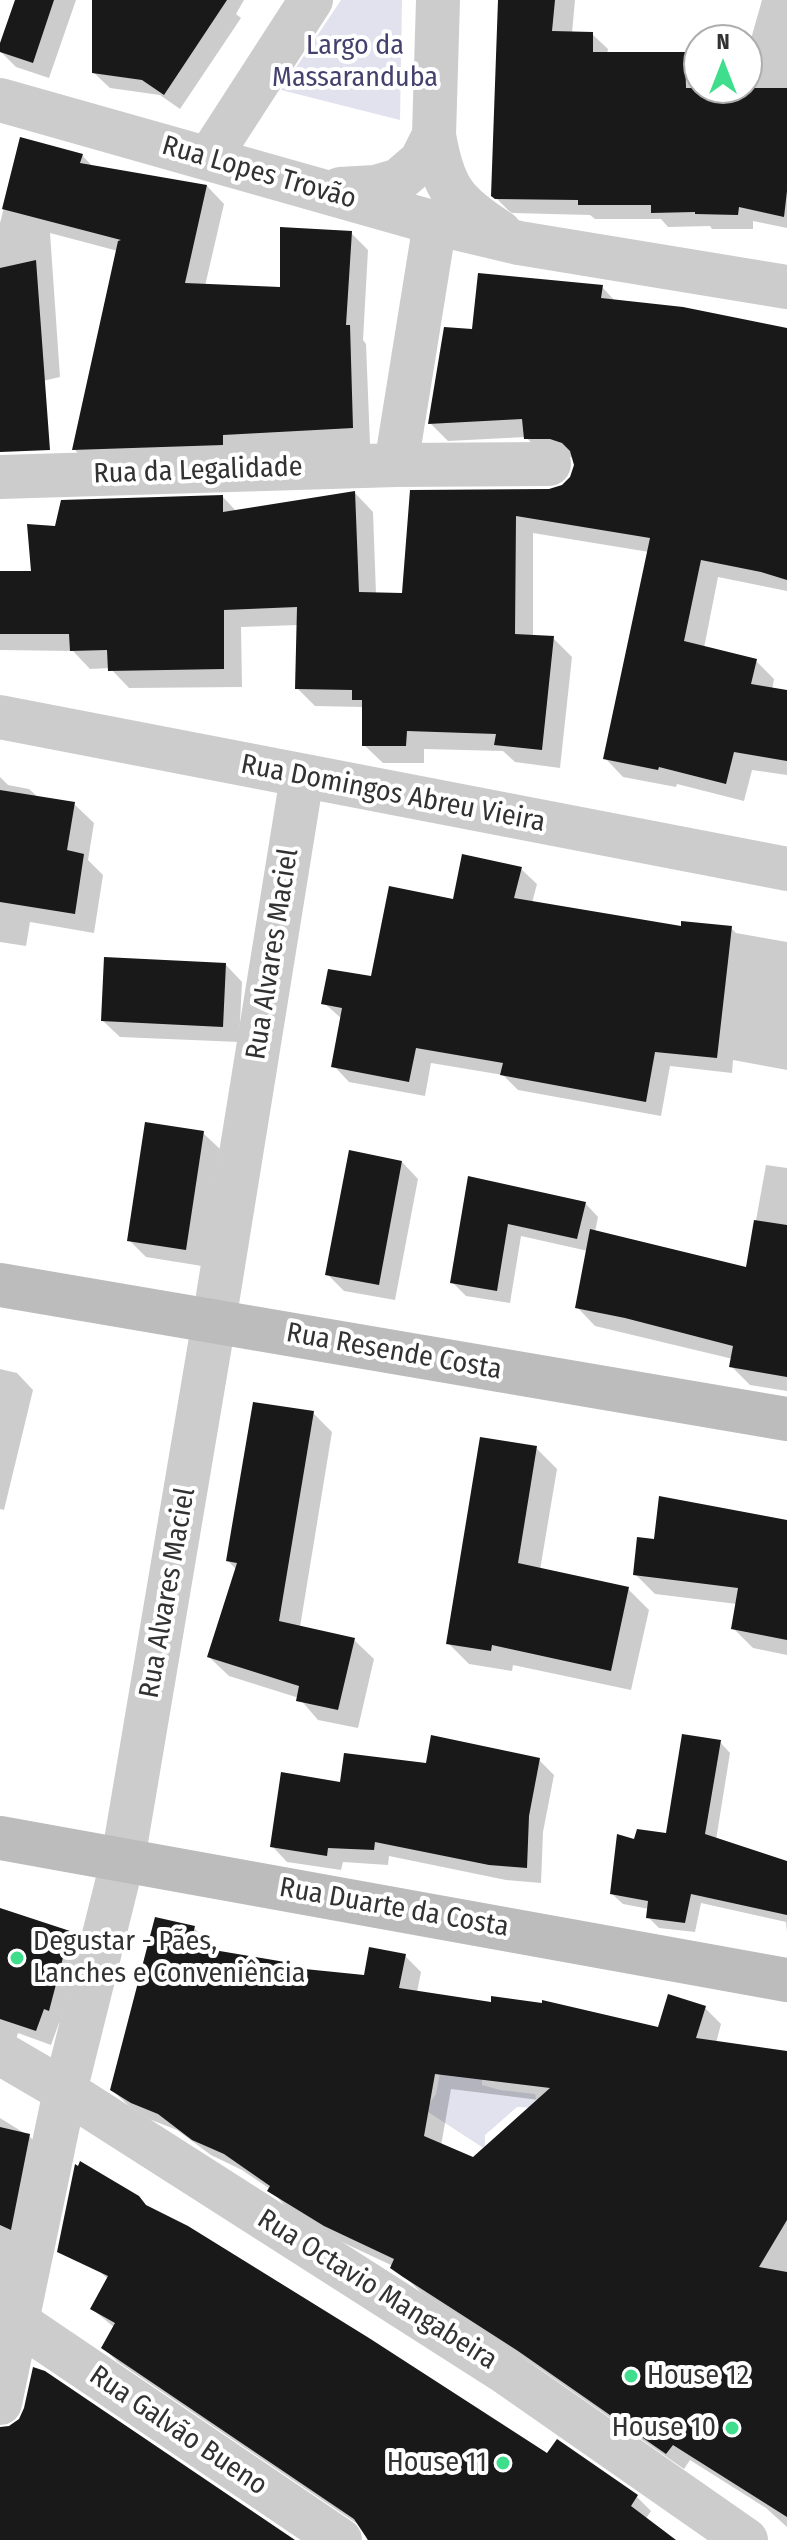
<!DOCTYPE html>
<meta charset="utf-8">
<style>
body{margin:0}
#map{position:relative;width:787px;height:2540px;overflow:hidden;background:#fff;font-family:"Fira Sans Condensed",sans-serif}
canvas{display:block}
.north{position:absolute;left:683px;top:24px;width:80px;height:80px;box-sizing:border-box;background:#fff;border:2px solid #adadad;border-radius:50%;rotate:0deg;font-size:22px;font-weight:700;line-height:32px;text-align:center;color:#323232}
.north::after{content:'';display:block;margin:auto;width:28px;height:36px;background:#3fde8c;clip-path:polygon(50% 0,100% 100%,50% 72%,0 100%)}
</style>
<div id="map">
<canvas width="787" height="2540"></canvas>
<div class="north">N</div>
</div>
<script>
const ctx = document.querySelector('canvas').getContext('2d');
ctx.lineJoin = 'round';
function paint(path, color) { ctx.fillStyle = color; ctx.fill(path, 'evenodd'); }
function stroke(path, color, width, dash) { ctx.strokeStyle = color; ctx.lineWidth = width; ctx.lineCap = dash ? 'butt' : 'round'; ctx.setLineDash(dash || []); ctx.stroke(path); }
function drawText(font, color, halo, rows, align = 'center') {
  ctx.font = font + ' "Fira Sans Condensed",sans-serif'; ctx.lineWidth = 8; ctx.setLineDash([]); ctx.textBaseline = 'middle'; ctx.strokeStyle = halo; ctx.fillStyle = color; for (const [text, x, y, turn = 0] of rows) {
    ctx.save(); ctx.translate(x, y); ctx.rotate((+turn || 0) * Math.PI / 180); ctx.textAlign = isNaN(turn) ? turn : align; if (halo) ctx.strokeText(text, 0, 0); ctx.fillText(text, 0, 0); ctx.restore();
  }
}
paint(new Path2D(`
 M341 0H402L400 120 281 90Z
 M447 2036 481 2043 482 2085 500 2090 535 2094 538 2108 517 2107 485 2135V2149L425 2110 436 2094Z`), '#e2e1ee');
paint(new Path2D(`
 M17 0H76L49 78 16 67 0 51Z
 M94 0H244L236 14 241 18 180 109 160 95 110 88 94 73Z
 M500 0H575L572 33 592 34 608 49 607 54H699V88H747V53L762 0H787V228L753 221V229H712L710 226 668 227 661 219H595L590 215 512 213 509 211 493 195Z
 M22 138 82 155 93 167 207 186 224 204 205 286 282 289 351 233 368 250 363 340 366 344 370 444 91 466 74 449 118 251 50 233 60 377 0 391V223Z
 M602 287 616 302 787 330V591L718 577 704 648 756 661 774 679 772 690 787 692V775L752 770 744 801 677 784 676 787 623 777 605 758 649 552 533 533V637L553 638 572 657 560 768 515 762 503 751 424 749V763H383L364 745 362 707 315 706 297 688 299 625 241 627 242 687 129 688 110 668 90 669 73 651 0 650V573H34L223 497 237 512 355 493 373 512 376 594 404 595 549 491 563 487 572 478 576 465 574 458 569 457H544L526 437 448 441 430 423 474 331Z
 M0 777 8 785 29 789 39 798 74 804 94 823 88 860 103 875 94 933 30 922 26 946 0 942Z
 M521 869 537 884 532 903 682 928H731L736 933 787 942V1070L733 1060 732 1073 670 1066 661 1116 518 1090 503 1075 431 1063 425 1096 349 1082 334 1066 342 1019 324 1003 372 978 454 902Z
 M226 965 242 982 239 1042 120 1037 103 1021Z
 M203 1133 220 1149 202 1266 146 1257 129 1240Z
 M402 1162 418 1179 395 1300 344 1291 327 1274Z
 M766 1165 787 1168V1391L750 1385 731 1366 733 1359 595 1326 577 1307 588 1251 521 1236 510 1303 466 1296 453 1283 470 1178 585 1203 598 1217 595 1232 747 1270Z
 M0 1369 17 1373 33 1390 4 1510 0 1509Z
 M313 1413 332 1432 300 1627 354 1640 374 1659 358 1728 318 1720 299 1698 229 1676 209 1657 237 1570 228 1561Z
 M536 1448 557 1469 540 1570 628 1589 649 1610 631 1690 513 1665 512 1671 469 1664 448 1643Z
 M787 1522V1655L753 1648 733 1628 737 1604 655 1594 635 1574 655 1541Z
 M720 1742 730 1753 716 1840 787 1863V1932L786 1922 701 1903 695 1932 659 1928 648 1917 649 1909 623 1904 612 1894 636 1842 667 1835Z
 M539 1760 554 1775 543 1832 541 1883 506 1880 389 1856 388 1865 343 1862 341 1870 287 1862 272 1846 428 1765Z
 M0 1910 69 1933 84 1948 64 2025 59 2023 51 2045 18 2033 15 2043 0 2049Z
 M194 1928 210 1944 209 1951 284 1964 289 1969 366 1977 405 1956 421 1972 417 1992 659 2030 705 2008 721 2024 716 2043 787 2053V2527L766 2508 690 2460 684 2469 537 2367 422 2293 393 2266 342 2242 286 2207 270 2189 242 2170 211 2155 177 2130 149 2119 129 2106 112 2090ZM451 2089 539 2100 473 2159 441 2146Z
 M0 2118 29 2136 45 2152 0 2366Z
 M149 2208 548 2455 637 2497 651 2511 645 2520 673 2540H367L365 2529 118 2362 103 2348 115 2328 92 2309 108 2279 98 2270Z`), '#0003');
paint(new Path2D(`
 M15 0H54L33 63 0 52V43Z
 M92 0H227L164 95 142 80 92 73Z
 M498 0H555L552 31 593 32V52H685L686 88H787V191L784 217 739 207 738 215 695 214V212L651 213V205H578V200L495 199 491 196Z
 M20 137 83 154 80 163 207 185 185 283 280 287V227L352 231 346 325H350L353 428 223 435V445L72 450 118 241 121 240 2 209Z
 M36 260 50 450 0 452V268Z
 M478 273 603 285 601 298 683 307 787 328V580L761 572 701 560 684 641 757 659 751 684 787 690V761L734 752 726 784 659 767 658 770 603 759 650 538 516 516 515 634 554 636 542 750 494 745 496 734 407 731 406 746H362V700H352V690L295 689 297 607 224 610V669L108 671 107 650 70 651 69 634H0V571H31L27 524 55 526 61 500 223 495V512L355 491 359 592 402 593 410 490 549 489 562 485 570 477 574 465 570 451 562 443 550 439H524L522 419 428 424 444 327 472 329Z
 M0 790 75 802 67 850 84 854 75 914 0 902Z
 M462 854 522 867 514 898 681 926V921L732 926 717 1058 655 1052 646 1102 500 1075 503 1063 416 1048 409 1082 331 1067 342 1008 321 1004 328 969 371 976 389 886 453 899Z
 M104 957 226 963 223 1027 101 1021Z
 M145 1122 204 1131 186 1250 127 1241Z
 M349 1150 402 1161 379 1285 325 1275Z
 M468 1176 586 1202 577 1239 508 1224 497 1291 450 1283Z
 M754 1220 787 1225V1377L729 1367 733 1346 625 1318 575 1308 590 1229 746 1267Z
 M253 1402 314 1411 279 1621 355 1638 338 1710 296 1701 299 1686 207 1657 237 1563 226 1561Z
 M480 1437 537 1446 518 1563 629 1587 611 1671 492 1645 491 1651 446 1644Z
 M659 1496 787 1520V1640L731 1629 738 1588 633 1575 637 1537 654 1539Z
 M682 1734 721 1740 705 1834 787 1861V1915L691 1894 685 1923 646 1918 648 1901 610 1894 617 1834 634 1839 637 1829 666 1833Z
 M431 1735 540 1758 529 1816 527 1868 489 1865 375 1842 374 1850 328 1848 327 1856 270 1847 281 1772 340 1782 344 1753 426 1763Z
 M0 1908 70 1931 49 2011 44 2009 36 2031 0 2019Z
 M155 1917 195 1926 190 1946 285 1962V1967L364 1975 369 1947 406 1954 399 1988 491 2002V1996L542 2003V2000L658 2027 668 1994 706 2006 696 2038 787 2051V2220L759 2267 787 2272V2517L673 2445 666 2454 518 2351 403 2277 390 2268 394 2259 324 2226 267 2191 270 2186 224 2154 192 2140 158 2114 131 2103 110 2090ZM435 2074 550 2088 473 2157 424 2136Z
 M0 2127 30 2134 11 2230 0 2225Z
 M80 2161 139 2196 146 2205 188 2226 369 2338 547 2453 557 2439 638 2495 631 2506 676 2540H368L354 2519 101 2348 115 2323 90 2309 108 2276 57 2252 75 2164 78 2166Z
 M33 2367 45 2371 295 2540H0V2427L9 2426 19 2419 24 2408Z`), '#191919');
stroke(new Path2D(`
 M0 100 435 223 519 243 787 287
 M434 135C443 188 454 203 500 232
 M209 158 311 0
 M340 189 375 187 399 180 421 161 434 135 438 0
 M396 465 549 464
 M0 477 396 465 435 223
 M0 717 787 869
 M0 2053 65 2091 505 2372 746 2540
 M16 2321 340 2540
 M0 2403 65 2091 123 1859 214 1321 302 777`), '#ccc', 44);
stroke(new Path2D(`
 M0 1285 787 1419
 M0 1838 787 1980`), '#bcbcbc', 44);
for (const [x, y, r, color] of [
 [17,1958,8,"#3fde8c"],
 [631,2376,8,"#3fde8c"],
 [732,2428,8,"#3fde8c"],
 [503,2463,8,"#3fde8c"]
]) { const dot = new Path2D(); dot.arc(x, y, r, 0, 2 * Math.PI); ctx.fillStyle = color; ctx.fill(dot); stroke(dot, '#fff', 3); }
drawText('28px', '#45416d', '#fff', [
 ["Largo da",355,46],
 ["Massaranduba",355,78]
]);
drawText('28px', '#323232', '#fff', [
 ["Rua Lopes Trovão",259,173,16],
 ["Rua da Legalidade",198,471,-2],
 ["Rua Domingos Abreu Vieira",393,794,11],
 ["Rua Alvares Maciel",273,954,-81],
 ["Rua Resende Costa",394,1352,10],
 ["Rua Alvares Maciel",168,1593,-80],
 ["Rua Duarte da Costa",394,1908,10],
 ["Rua Octavio Mangabeira",377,2290,32],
 ["Rua Galvão Bueno",178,2431,34]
]);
drawText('28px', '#323232', '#fff', [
 ["Degustar - Pães,",33,1942],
 ["Lanches e Conveniência",33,1974],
 ["House 12",647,2376],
 ["House 10",716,2428,"right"],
 ["House 11",487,2463,"right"]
], 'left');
</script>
